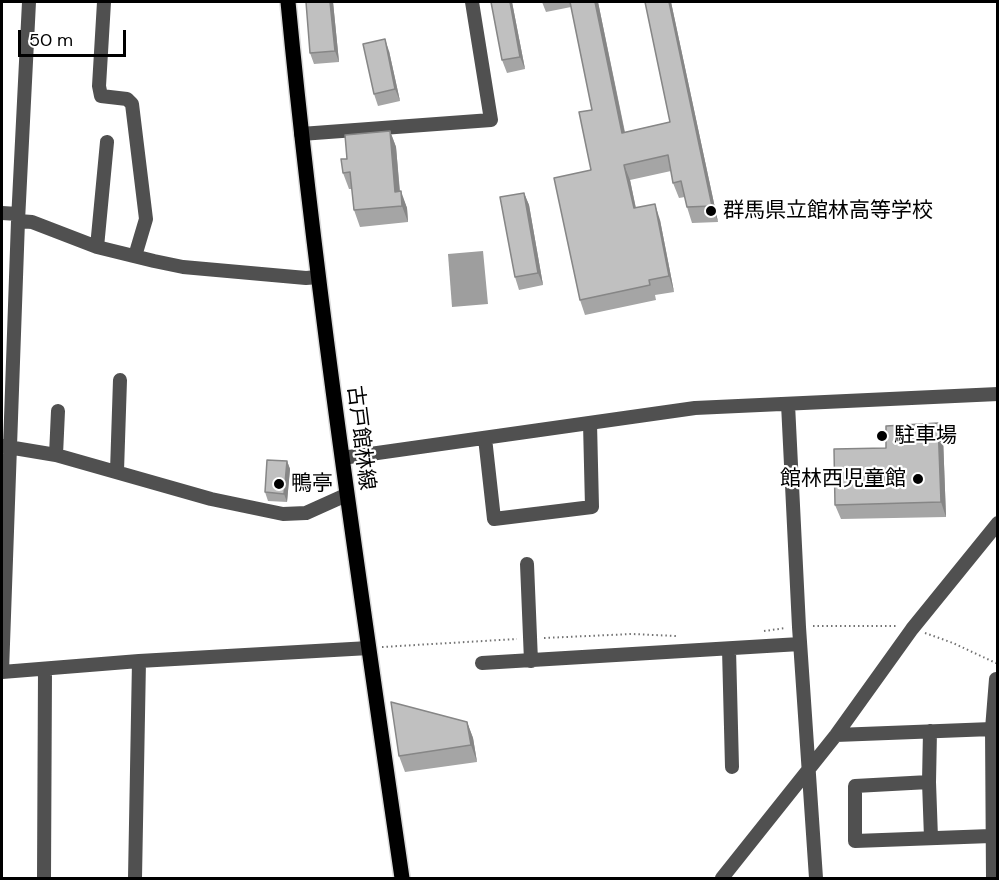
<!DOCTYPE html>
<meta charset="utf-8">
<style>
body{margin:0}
#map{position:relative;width:999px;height:880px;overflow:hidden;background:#fff;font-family:"DM Sans",sans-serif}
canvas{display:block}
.frame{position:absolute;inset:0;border:3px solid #000;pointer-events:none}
.scale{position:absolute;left:18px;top:30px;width:108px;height:27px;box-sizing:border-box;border:3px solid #000;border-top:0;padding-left:8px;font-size:18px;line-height:21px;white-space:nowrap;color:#000;-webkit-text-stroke:4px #fff;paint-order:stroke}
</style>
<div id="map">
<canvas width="999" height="880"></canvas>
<div class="frame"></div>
<div class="scale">50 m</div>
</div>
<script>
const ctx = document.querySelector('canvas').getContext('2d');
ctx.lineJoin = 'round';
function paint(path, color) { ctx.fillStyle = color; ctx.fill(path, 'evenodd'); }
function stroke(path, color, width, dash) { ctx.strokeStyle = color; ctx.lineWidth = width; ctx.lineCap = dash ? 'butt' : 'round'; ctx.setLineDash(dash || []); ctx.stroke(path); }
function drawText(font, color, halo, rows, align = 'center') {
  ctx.font = font + ' "DM Sans","Noto Sans JP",sans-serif'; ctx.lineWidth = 4.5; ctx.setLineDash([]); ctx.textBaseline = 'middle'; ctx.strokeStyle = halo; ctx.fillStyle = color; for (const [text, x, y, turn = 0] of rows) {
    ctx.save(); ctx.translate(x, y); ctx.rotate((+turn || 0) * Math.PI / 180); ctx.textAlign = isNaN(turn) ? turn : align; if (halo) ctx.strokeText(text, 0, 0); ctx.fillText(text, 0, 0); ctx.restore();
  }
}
paint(new Path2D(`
 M483 251 488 304 452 307 448 254Z`), '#9e9e9e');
const major = new Path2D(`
 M288 2C316 295 360 587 402 878`);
stroke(major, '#dbdbdb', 18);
stroke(new Path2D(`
 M813 626H897
 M764 631 786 628
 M925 633 953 643 998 664
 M544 638 632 634 676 636
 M382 647 517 639`), '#727272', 2, [1.5, 3]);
stroke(new Path2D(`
 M104 2 99 86 101 96 127 99 132 104 146 219 135 256
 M301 134 491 120 472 2
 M2 213 18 214
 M18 221 32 222 97 247 154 261 183 267 306 278 318 277
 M97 247 107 142
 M788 404 799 627 816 878
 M485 438 494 519 592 507 590 423
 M2 446 56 455 211 499 283 514 306 513 346 495
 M56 455 58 411
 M342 458 695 408 998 394
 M117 471 120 380
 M527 564 531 661
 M729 649 732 767
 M482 663 800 644
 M2 672 18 221 29 2
 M2 672 139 661 369 648
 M930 731 929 782 855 786V841L991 836
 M836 735 992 729
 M929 782 931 838
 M44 878 45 670
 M135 878 139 661
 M722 878 836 735 912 629 998 523
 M993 878 992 729 996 679`), '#505050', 14);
stroke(major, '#000', 15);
paint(new Path2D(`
 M333 2 339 62 314 64 310 53Z
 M491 2H512L525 69 507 73 502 60Z
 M542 2H598L625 132 670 122 645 2H671L718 222 692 223 687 207 685 197 679 198 673 183 671 171 630 180 636 208 660 220 674 292 655 295 656 300 585 315 580 300 591 170 592 110 571 7 546 12Z
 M389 51 400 101 378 106 374 94Z
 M390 131 396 147 400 191 407 208 408 222 360 227 354 210 352 189H349L343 173 347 159Z
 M524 193 529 205 543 285 519 290 515 277Z
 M943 437 946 517 841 519 835 505 886 448Z
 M287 461 290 469 287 502 268 501 265 492Z
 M467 722 473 738 477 762 405 772 399 756Z`), '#a5a5a5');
paint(new Path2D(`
 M330 2H333L339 62 335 51Z
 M510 2H512L525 69 520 57Z
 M595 2H598L628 149 622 133Z
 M669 2H671L718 222 712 206Z
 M385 39 389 51 400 101 395 89Z
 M390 131 396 147 401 208 395 192Z
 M624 165 630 180 639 224 634 208Z
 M401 191 407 208 408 222 402 206Z
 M524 193 529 205 543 285 538 273Z
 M655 204 660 220 674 292 669 276Z
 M938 423 943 437 946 517 941 502Z
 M287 461 290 469 287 502 284 494Z
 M467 722 473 738 477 762 471 745Z`), '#868686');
const building = new Path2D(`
 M306 2H330L335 51 310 53Z
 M491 2H510L520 57 502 60Z
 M570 2H595L622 133 670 122 645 2H669L712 206 687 207 681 181 673 183 668 155 624 165 634 208 655 204 669 276 649 280 650 285 580 300 554 178 591 170 579 112 592 110Z
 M385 39 395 89 374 94 363 44Z
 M390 131 395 192 401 191 402 206 354 210 350 172 343 173 341 159H347L345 135Z
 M524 193 538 273 515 277 500 197Z
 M938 423 941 502 835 505 834 449 886 448V426Z
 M267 460 287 461 284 494 265 492Z
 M391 702 467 722 471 745 399 756Z`);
paint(building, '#c0c0c0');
stroke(building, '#868686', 1.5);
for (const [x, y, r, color] of [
 [711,211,6,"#000"],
 [882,436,6,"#000"],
 [918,479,6,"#000"],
 [279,484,6,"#000"]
]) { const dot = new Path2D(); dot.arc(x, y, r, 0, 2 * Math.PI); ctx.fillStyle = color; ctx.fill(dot); stroke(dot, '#fff', 2); }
drawText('21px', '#000', '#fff', [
 ["群馬県立館林高等学校",723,211],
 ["駐車場",894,436],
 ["館林西児童館",906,479,"right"],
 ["鴨亭",291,484]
], 'left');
drawText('21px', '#000', '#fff', [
 ["古戸館林線",360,438,83]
]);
</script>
